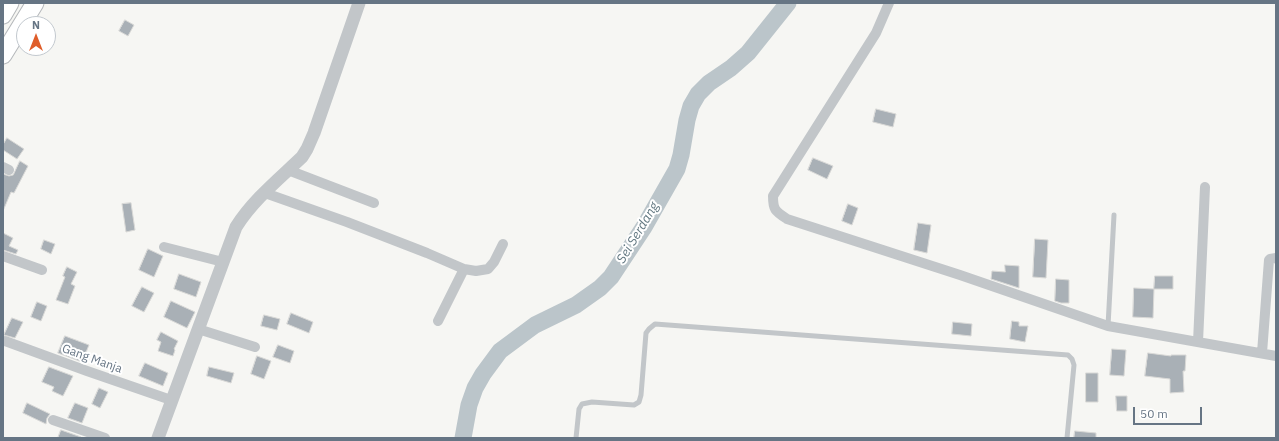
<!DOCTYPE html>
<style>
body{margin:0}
#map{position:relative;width:1279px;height:441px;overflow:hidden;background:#f6f6f3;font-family:"IBM Plex Sans",sans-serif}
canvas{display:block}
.frame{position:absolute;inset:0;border:4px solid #667584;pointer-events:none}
.north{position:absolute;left:16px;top:16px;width:40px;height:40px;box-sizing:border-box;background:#fff;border:1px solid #c2c8ce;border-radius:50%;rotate:0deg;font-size:11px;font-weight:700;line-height:16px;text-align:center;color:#667584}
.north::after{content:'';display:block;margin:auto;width:14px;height:18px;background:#df5d2a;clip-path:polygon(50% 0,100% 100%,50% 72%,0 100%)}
.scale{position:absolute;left:1133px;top:407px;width:69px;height:18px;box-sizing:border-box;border:2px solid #667584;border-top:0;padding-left:5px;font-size:12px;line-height:14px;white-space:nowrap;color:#667584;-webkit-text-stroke:3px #fff;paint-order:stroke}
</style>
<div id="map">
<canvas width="1279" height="441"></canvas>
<div class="frame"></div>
<div class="north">N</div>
<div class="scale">50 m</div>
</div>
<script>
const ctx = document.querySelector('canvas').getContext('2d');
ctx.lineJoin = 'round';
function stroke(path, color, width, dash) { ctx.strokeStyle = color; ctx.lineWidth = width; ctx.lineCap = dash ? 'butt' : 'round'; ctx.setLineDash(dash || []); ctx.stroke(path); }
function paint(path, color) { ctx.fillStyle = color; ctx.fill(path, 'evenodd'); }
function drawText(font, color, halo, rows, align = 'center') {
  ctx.font = font + ' "IBM Plex Sans",sans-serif'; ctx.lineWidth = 4; ctx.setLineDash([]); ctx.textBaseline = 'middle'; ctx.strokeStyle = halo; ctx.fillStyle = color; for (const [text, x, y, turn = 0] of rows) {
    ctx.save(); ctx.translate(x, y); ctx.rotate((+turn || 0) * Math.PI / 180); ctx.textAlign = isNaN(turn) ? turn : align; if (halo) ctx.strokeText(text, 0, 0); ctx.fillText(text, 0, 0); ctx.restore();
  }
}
stroke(new Path2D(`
 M463 438 469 405 475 388 483 374 500 351 535 325 576 305 600 288 611 277 644 227 677 169 681 155 687 120 691 106 698 94 709 83 731 68 748 53 788 3`), '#bbc5ca', 17);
const building = new Path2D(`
 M125 20 134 25 128 36 119 31Z
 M876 109 896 114 893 127 873 122Z
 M7 138 24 149 17 159 3 150V145Z
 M813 158 833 166 827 179 808 170Z
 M20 161 28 166 14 193 11 192 3 211V174L9 176 13 175Z
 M131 203 135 230 126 232 122 204Z
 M848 204 858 208 852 225 842 221Z
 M918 223 931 225 927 253 914 250Z
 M3 233 13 238 9 246 18 250 16 254 3 250Z
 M1035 239 1048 240 1046 278 1033 277Z
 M44 240 55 244 51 254 41 249Z
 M148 249 163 256 154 277 139 270Z
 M1005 265 1019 266V288L991 279 992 271 1005 272Z
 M67 267 77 272 71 284 75 286 68 304 56 300 65 277 63 276Z
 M179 274 201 282 196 297 174 289Z
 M1155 276H1173V289H1154Z
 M1056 279 1069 280V303H1061L1055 301Z
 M142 287 154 293 144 312 132 306Z
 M1134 288 1154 289 1153 318 1133 317Z
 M171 301 195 312 187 328 164 317Z
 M37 302 47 306 41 321 31 317Z
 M291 313 313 322 309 333 287 324Z
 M264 315 280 319 277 330 261 326Z
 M12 318 23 322 15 338 4 335Z
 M1012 321 1019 322V326H1028L1025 342 1010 339Z
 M953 322 972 324 971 336 952 334Z
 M161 332 178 341 174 349 175 350 173 356 158 351 161 342 157 340Z
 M65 336 89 345 82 362 58 353Z
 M278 345 294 351 290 363 273 357Z
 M1112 349 1126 350 1124 376 1110 375Z
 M1148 353 1171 356V355H1186L1185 371H1183L1184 392 1170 393V379L1145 376Z
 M257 356 271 361 264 379 251 374Z
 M145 363 168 373 163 386 139 376Z
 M49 367 73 376 63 396 52 391 54 387 42 382Z
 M209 367 234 373 231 383 207 376Z
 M1086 373H1098V402H1086Z
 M99 388 108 392 100 408 92 404Z
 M1116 396H1127V411H1117Z
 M27 403 50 414 47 418 46 424 23 413Z
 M75 403 88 408 82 423 68 418Z
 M61 430 81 437V438H58Z
 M1075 431 1096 433V438H1074Z`);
paint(building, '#a9b0b6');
stroke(building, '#d8d8d6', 1);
const trunk = new Path2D(`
 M3 15 10 3
 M3 55 35 3`);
stroke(trunk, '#b5b8bb', 19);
stroke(new Path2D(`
 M1108 326 1114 215
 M576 438 579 409 582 404 592 402 634 405 639 402 641 395 646 333 649 329 655 324 1068 355 1072 359 1074 365 1067 438`), '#c2c6c9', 5);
stroke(new Path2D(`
 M889 3 876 33 773 196C773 210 775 211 787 219L960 275 1108 326 1276 356
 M3 167 9 170
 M288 170 374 203
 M265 193 347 222 427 253 464 269 476 271 488 269 494 262 503 244
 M164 247 223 262
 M3 256 42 270
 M438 321 464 269
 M198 329 255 347
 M5 341 87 371 171 400
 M1198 342 1205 187
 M1262 353 1269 260 1270 259 1276 258
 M53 420 105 438`), '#c2c6c9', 10);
stroke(new Path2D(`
 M158 438 236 227C253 200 279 179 302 157L307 149 314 133 359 3`), '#c2c6c9', 13);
stroke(trunk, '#fff', 17);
drawText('12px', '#667584', '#fff', [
 ["Gang Manja",92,359,20]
]);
drawText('italic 13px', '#627780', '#fff', [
 ["Sei Serdang",638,233,-59]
]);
</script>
